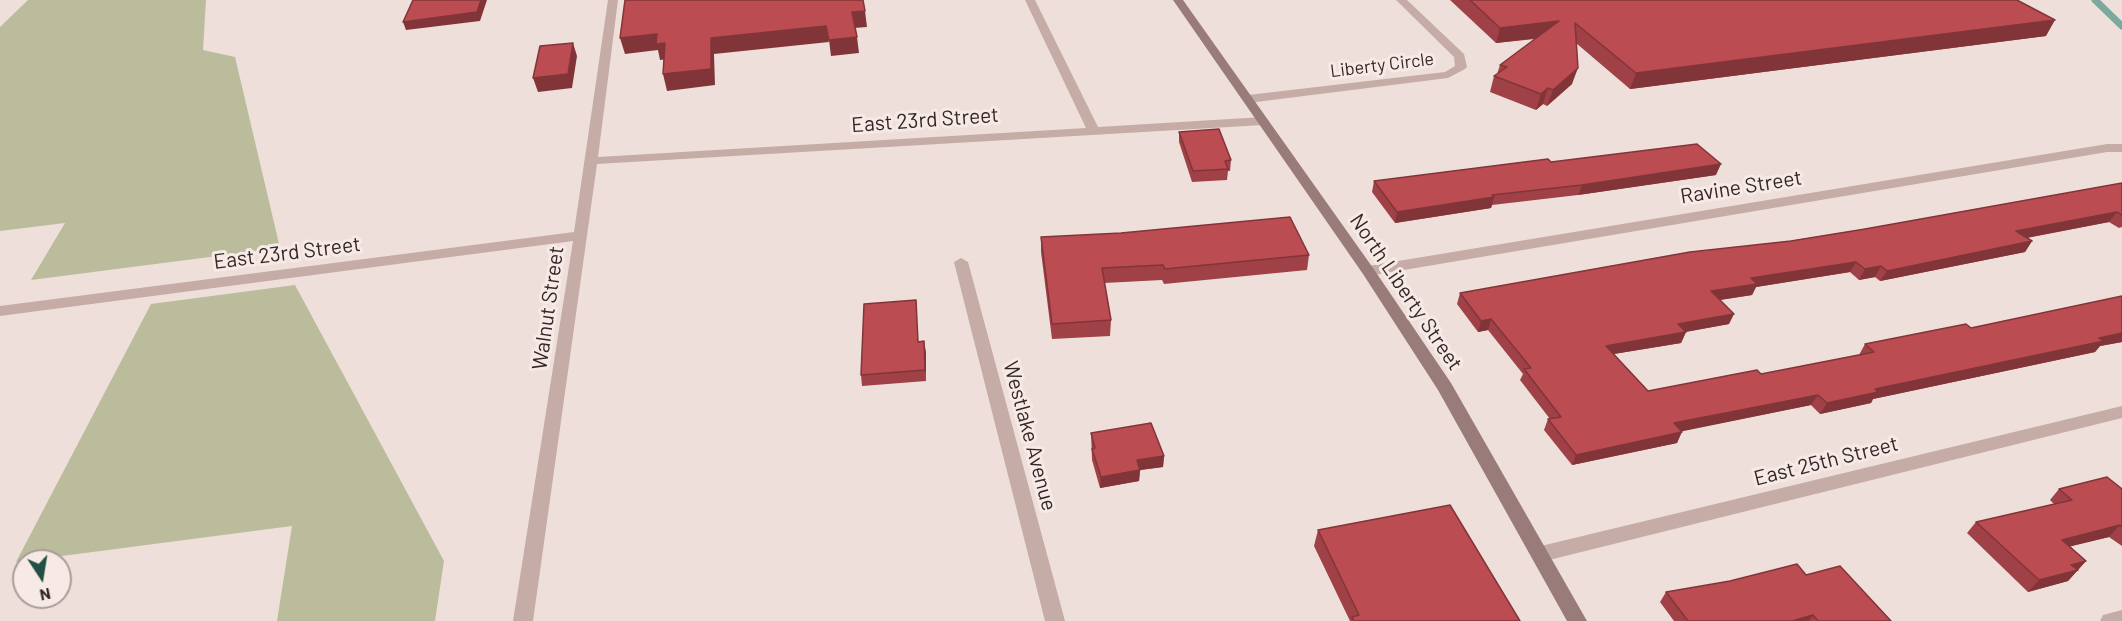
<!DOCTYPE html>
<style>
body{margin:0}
#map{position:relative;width:2122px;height:621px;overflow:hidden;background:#efdfda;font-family:Barlow,sans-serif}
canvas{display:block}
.north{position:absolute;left:12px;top:549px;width:60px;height:60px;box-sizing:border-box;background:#f7eae6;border:2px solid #a99c9a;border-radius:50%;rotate:168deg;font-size:16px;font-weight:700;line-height:24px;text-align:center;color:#332727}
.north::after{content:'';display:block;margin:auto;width:21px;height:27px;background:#215045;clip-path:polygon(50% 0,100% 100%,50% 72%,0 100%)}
</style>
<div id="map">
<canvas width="2122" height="621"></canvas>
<div class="north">N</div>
</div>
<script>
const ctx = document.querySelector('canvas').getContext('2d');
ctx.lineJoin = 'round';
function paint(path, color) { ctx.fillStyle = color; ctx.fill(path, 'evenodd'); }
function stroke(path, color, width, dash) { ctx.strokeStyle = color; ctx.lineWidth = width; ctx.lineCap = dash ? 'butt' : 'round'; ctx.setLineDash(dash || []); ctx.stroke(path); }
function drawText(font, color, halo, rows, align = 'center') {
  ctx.font = font + ' Barlow,sans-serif'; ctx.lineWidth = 6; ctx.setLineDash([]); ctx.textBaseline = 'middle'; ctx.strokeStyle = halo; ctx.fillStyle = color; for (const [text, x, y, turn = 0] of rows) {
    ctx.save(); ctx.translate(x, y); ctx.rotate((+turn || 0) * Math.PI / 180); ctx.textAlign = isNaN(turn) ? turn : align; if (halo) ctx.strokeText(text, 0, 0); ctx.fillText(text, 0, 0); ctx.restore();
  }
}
paint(new Path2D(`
 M28 0H206L203 50 235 57 280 248 31 280 65 223 0 231V27Z
 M295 285 444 561 435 621H277L292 526 16 562 151 304Z`), '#bbbc9c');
stroke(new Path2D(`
 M2095 0 2122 26`), '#7ca99d', 7);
paint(new Path2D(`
 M608 0H618L598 157 1086 128 1025 0H1035L1098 127 1263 117 1269 121 1263 125 597 164 533 621H513L573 241 0 316V306L574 232Z
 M1396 0H1407L1464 54 1467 67 1465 69 1448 78 1248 103 1242 99 1248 95 1445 72 1455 66 1454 57Z
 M2107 144H2122V152H2107L1368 276 1361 271 1368 266Z
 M961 258 968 262 1065 621H1045L954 262Z
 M2122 406V418L1541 562 1534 559 1532 554 1534 549 1541 546Z
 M2122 610V621H2100L2103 615Z`), '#c5aca7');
paint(new Path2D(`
 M1173 0H1183L1373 268 1451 383 1587 621H1567L1438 390 1363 274Z`), '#997b79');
paint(new Path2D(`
 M1450 0H2017L2046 36 1630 89 1576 43 1572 84 1547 106 1543 104 1536 110 1490 92 1494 76 1497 74 1500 65 1535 39 1496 43Z
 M1179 132 1231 160 1230 171H1228L1227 180 1192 182 1179 142Z
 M1551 162 1716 175 1578 195 1492 205 1491 208 1395 223 1372 192 1374 181Z
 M2122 183V227L2119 228 2109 222 2027 238 2032 241 2025 252 1880 281 1875 277 1859 280 1850 272 1756 287 1752 295 1720 300 1729 324 1686 332 1681 343 1614 354 1648 391 1761 374 1859 355 1865 344 1971 328 2122 296V342L2100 346 2095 352 1873 399 1871 403 1820 414 1811 405 1681 431 1677 443 1572 465 1544 430 1548 419H1550L1520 380 1523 374 1488 330 1478 332 1457 304 1460 293 1865 229Z
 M1041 237 1309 255 1307 270 1164 284 1162 280 1104 283 1111 320 1110 336 1052 339 1041 252Z
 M916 300 918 342 924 341 926 381 862 386 861 375Z
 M1091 433 1164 456 1163 467 1140 470 1139 481 1100 488 1092 460Z
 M2059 489H2122V546L2109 537 2070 546 2086 561 2068 581 2028 592 1967 533 1976 522 2054 504 2050 500Z
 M1318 530 1520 621H1350L1314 546Z
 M1666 592 1891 621H1674L1660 602Z`), '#a04147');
paint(new Path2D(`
 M481 0H487L480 21 406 30 403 22Z
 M865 11 867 27 854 28 852 12Z
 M2055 20 2046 36 1630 89 1636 73Z
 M1559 21 1554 36 1496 43 1500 28Z
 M826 26 829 42 714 54 715 85 667 91 663 74 711 38Z
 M657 34 665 43 669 59 660 60 658 50 625 54 620 38Z
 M857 37 859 53 831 56 829 40Z
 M573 43 577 56 572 88 538 92 533 78Z
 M1578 68 1572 84 1547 106 1553 90Z
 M1548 88 1543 104 1536 110 1541 94Z
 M1721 164 1716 175 1578 195 1582 185Z
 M1494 197 1491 208 1395 223 1397 212Z
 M2117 212 2109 222 2009 241 2016 231Z
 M2032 241 2025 252 1880 281 1887 271Z
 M1856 262 1850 272 1756 287 1752 295 1706 302 1711 291 1751 278Z
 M1881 266 1875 277 1859 280 1865 269Z
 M1734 314 1729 324 1673 334 1678 324Z
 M1491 319 1488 330 1478 332 1481 321Z
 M1686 332 1681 343 1601 356 1606 346Z
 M2122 333V342L2100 346 2095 352 1873 399 1871 403 1820 414 1827 403 1875 389Z
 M924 341 926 352V381L925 370Z
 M1818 395 1811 405 1669 434 1674 423Z
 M1682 432 1677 443 1572 465 1576 455Z
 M1164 456 1163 467 1140 470 1139 481 1100 488 1101 477 1137 460Z
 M2120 525 2109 537 2052 551 2062 540Z
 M2086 561 2068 581 2028 592 2039 580 2071 565Z
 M1813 615 1809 621H1792Z`), '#823539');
const building = new Path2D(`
 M413 0H481L477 12 403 22Z
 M625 0H863L865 11 852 12 857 37 829 40 826 26 711 38V69L663 74 665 43 656 44 657 34 620 38Z
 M1470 0H2017L2055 20 1636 73 1575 23 1578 68 1553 90 1548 88 1541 94 1494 76 1507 67 1500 65 1559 21 1500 28Z
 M573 43 568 74 533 78 540 46Z
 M1219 129 1231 160 1225 161 1228 169 1193 171 1179 132Z
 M1697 144 1721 164 1582 185 1492 195 1494 197 1397 212 1374 181 1548 159 1551 162Z
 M2122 183V215L2117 212 2016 231 2032 241 1887 271 1881 266 1865 269 1856 262 1751 278 1757 284 1711 291 1734 314 1678 324 1686 332 1606 346 1648 391 1757 370 1761 374 1874 352 1865 344 1966 324 1971 328 2122 296V333L2099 338 2104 341 1875 389 1878 392 1827 403 1818 395 1674 423 1682 432 1576 455 1548 419 1561 417 1524 369 1531 368 1491 319 1481 321 1460 293 1690 252 1791 241 1865 229Z
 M1290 217 1309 255 1165 269 1163 265 1102 268 1111 320 1052 324 1041 237 1121 233Z
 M916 300 918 342 924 341 925 370 861 375 864 304Z
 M1151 423 1164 456 1137 460 1140 470 1101 477 1092 449 1095 448 1091 433Z
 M2107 477 2122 489V527L2120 525 2062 540 2086 561 2071 565 2078 570 2039 580 1976 522 2072 500 2059 489Z
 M1450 505 1520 621H1354L1352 617 1359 615 1318 530Z
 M1797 564 1806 575 1840 566 1891 621H1818L1813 615 1792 621H1688L1666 592 1730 581Z`);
paint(building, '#ba4c52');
stroke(building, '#823539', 1.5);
drawText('18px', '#332727', '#f7eae6', [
 ["Liberty Circle",1382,65,-7]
]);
drawText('21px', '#332727', '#f7eae6', [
 ["East 23rd Street",925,120,-4],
 ["Ravine Street",1741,187,-9],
 ["East 23rd Street",287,253,-7],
 ["North Liberty Street",1406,292,56],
 ["Walnut Street",548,308,-82],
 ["Westlake Avenue",1030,436,75],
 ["East 25th Street",1826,461,-14]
]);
</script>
